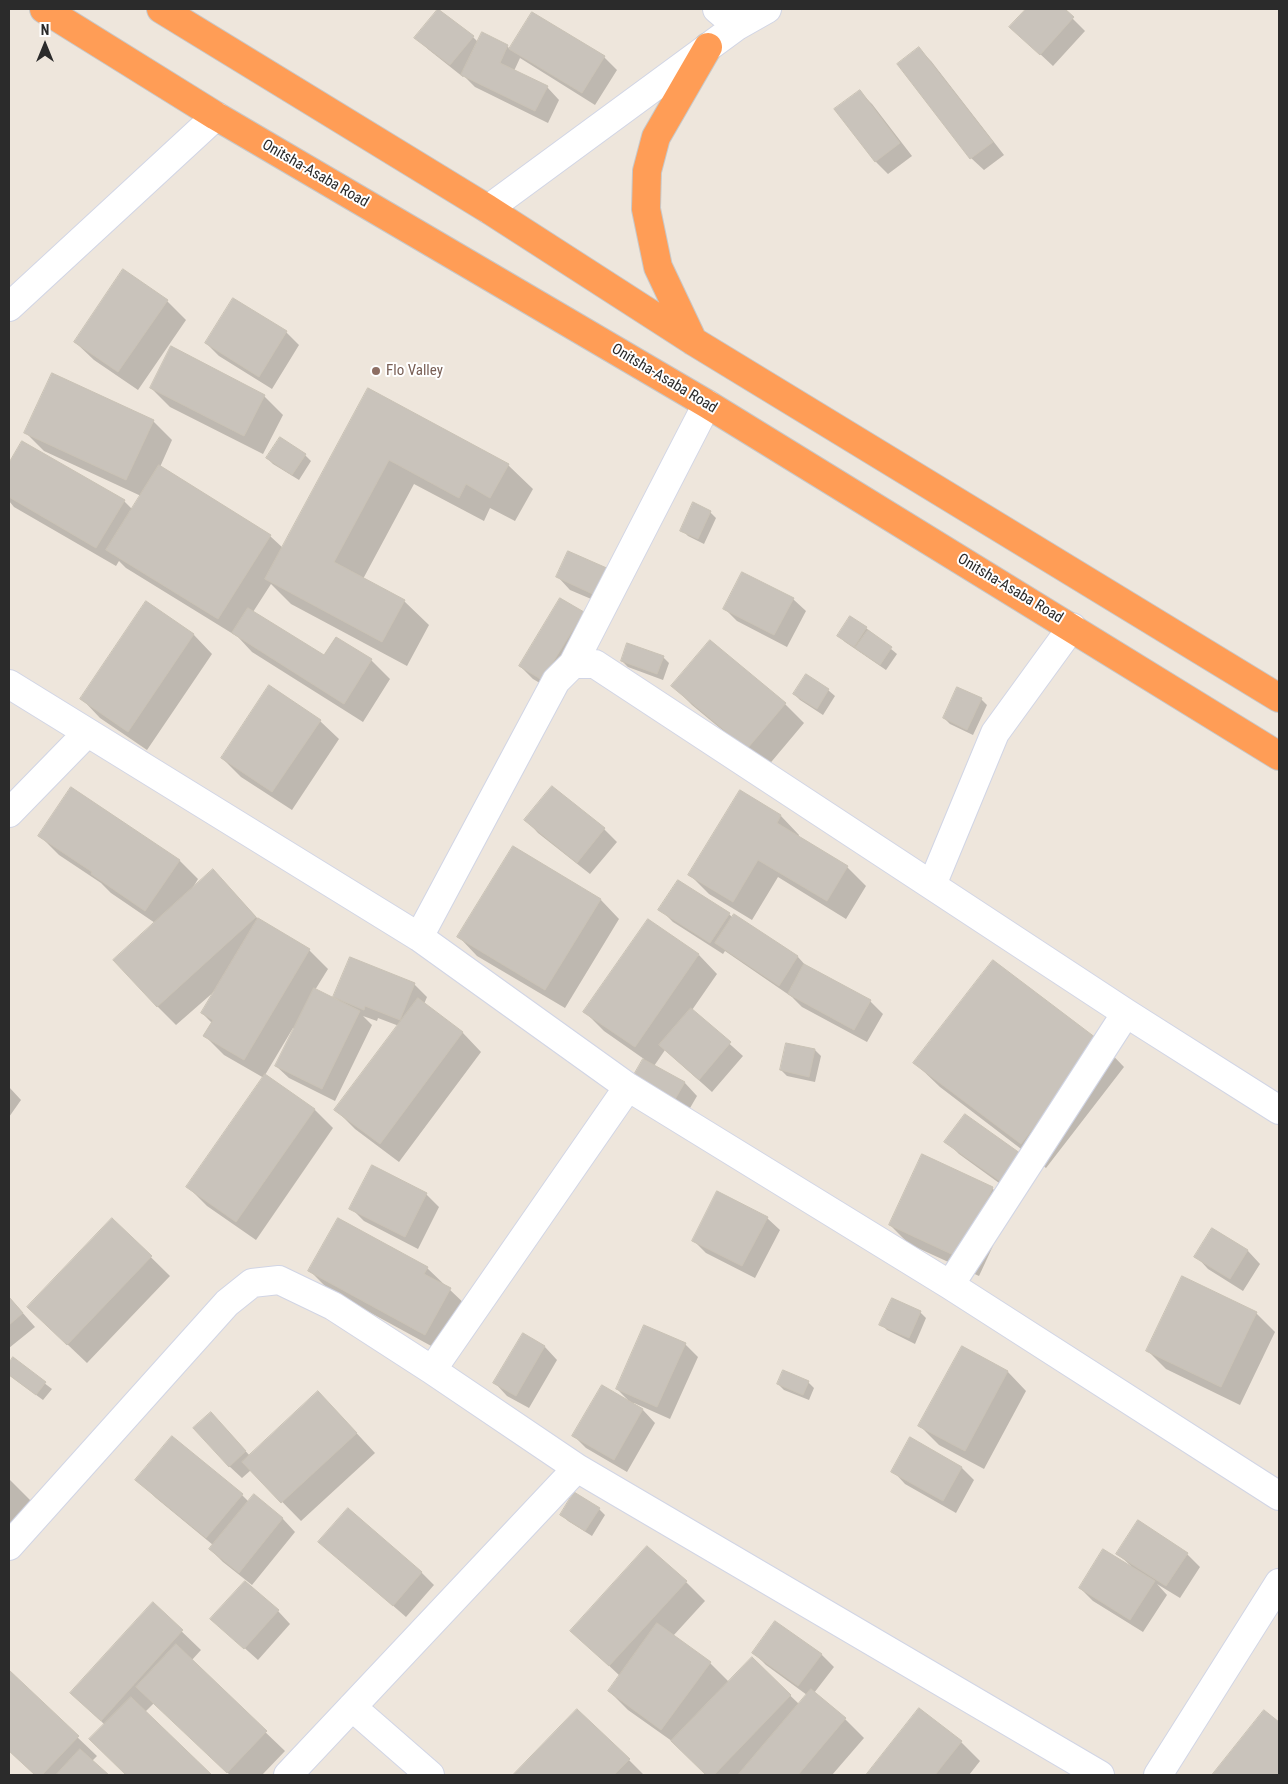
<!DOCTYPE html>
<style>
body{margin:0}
#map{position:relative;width:1288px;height:1784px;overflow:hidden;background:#eee6dc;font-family:"Roboto Condensed",sans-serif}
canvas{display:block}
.frame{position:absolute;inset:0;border:10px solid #2b2b2b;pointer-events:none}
.north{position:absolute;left:20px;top:20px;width:50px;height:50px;-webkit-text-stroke:4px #fff;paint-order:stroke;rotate:0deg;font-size:14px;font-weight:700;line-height:20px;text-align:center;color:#2b2b2b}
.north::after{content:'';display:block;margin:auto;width:18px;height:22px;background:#2b2b2b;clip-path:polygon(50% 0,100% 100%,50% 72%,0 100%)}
</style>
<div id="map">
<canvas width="1288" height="1784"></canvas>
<div class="frame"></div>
<div class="north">N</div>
</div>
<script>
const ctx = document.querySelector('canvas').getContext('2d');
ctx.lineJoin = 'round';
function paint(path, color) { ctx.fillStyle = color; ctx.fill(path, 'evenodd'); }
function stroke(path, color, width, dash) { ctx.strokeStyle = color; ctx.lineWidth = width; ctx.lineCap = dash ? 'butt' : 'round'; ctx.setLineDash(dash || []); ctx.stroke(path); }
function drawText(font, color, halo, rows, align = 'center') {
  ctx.font = font + ' "Roboto Condensed",sans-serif'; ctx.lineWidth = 4; ctx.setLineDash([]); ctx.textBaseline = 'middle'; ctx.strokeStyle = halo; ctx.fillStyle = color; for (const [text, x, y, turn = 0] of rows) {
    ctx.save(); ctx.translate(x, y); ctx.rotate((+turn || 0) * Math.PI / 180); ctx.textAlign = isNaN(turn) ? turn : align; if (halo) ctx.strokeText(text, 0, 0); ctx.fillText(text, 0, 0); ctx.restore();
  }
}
paint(new Path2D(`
 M1028 9H1063L1085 31 1053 66 1011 27Z
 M473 37 478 42 507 46 510 49 604 57 617 70 595 105 520 58 514 71 547 87 559 100 548 123 475 87 464 76 463 77 429 50 416 38Z
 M919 49 931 61 1004 155 984 170 971 158Z
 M860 92 872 104 912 156 888 174 876 162Z
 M167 301 186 320 138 390 94 360 75 342Z
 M286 332 299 345 272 389 219 356 206 343Z
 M151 388 264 396 283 415 263 454 170 407Z
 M368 390 508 465 533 489 515 521 490 508 484 521 414 484 363 579 404 601 429 625 407 666 291 604 271 584 253 612 325 657 371 660 390 679 363 722 252 652 238 637 126 568 119 561 116 566 14 507 9 501V465L22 442 124 501 133 510 141 496 44 451 25 432 153 421 172 440 160 467 270 536 283 548Z
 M280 439 305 455 311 461 299 480 273 464 267 458Z
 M710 512 716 518 704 544 688 536 682 530Z
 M569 552 610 607 570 590 558 577Z
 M793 599 806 611 787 647 737 621 725 609Z
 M147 603 194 635 212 654 147 750 100 718 82 699Z
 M583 613 596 625 555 692 533 679 520 666Z
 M866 628 897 654 886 670 845 642 839 636Z
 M663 657 669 663 663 680 628 667 622 661Z
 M806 676 828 690 835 696 823 715 800 700 794 694Z
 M673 686 785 704 804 723 767 767 692 705Z
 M958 689 981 699 987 705 973 735 950 724 944 718Z
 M320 721 339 739 292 810 241 777 222 758Z
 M552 787 604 829 617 842 590 874 538 833 526 820Z
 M740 792 781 816 799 835 798 838 847 867 866 886 846 919 778 877 752 920 709 894 690 875Z
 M40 836 179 860 198 879 192 889 231 890 259 920 309 950 328 969 315 990 340 1002 335 997 414 984 427 997 424 1004 463 1033 481 1052 399 1162 355 1129 336 1110 399 1026 378 1018 377 1021 363 1016 372 1025 335 1101 289 1078 276 1066 295 1029 293 1028 265 1075 315 1110 333 1128 256 1240 207 1206 188 1187 264 1078 224 1055 205 1036 212 1023 202 1013 216 990 176 1025 158 1007 115 960 155 923 111 893 101 883 59 855Z
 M514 847 601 900 619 919 565 1008 477 956 459 937Z
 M660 909 729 914 733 918 734 916 798 957 807 967 870 1001 883 1014 867 1042 802 1007 792 997 725 951 723 954 673 922Z
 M699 955 717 974 692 1010 743 1056 712 1092 665 1050 654 1066 685 1083 697 1096 686 1115 632 1080 644 1059 604 1031 585 1012Z
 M1100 1042 1124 1067 1046 1168 940 1087 915 1063Z
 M787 1044 815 1050 821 1056 815 1082 787 1076 781 1070Z
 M9 1087 21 1100 9 1117Z
 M946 1141 1023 1157 1017 1196 959 1154Z
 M372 1167 426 1194 439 1207 418 1249 364 1221 351 1208Z
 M992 1188 1011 1207 979 1276 909 1244 890 1225Z
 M767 1218 780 1230 755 1278 706 1253 693 1240Z
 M112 1219 170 1276 87 1363 47 1325Z
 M339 1219 427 1268 469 1308 444 1353 329 1290 310 1271Z
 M1213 1230 1248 1251 1260 1264 1243 1291 1208 1269 1196 1256Z
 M9 1297 35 1327 9 1348Z
 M920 1312 926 1318 915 1344 887 1330 881 1324Z
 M1256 1313 1275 1332 1240 1405 1166 1369 1147 1350Z
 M523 1334 545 1347 557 1360 529 1408 507 1396 495 1383Z
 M685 1344 698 1357 670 1419 634 1403V1405L643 1410 655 1423 627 1472 586 1448 574 1436 630 1402 617 1389Z
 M962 1348 1008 1372 1026 1391 984 1469 939 1445 920 1426Z
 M13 1359 52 1389 43 1400 9 1375V1365Z
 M808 1382 814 1388 809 1400 784 1390 778 1384Z
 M337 1412 375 1453 301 1521 251 1470 242 1478 229 1466 223 1426 250 1456Z
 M911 1439 962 1468 974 1480 956 1513 905 1484 893 1471Z
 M9 1479 34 1504 9 1531Z
 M137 1479 242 1495 249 1502 254 1496 283 1519 295 1532 252 1585 223 1562 210 1549 213 1545 156 1498Z
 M599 1509 605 1515 592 1536 568 1521 562 1515Z
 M1139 1522 1187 1554 1200 1567 1180 1598 1157 1584 1167 1595 1143 1632 1093 1601 1080 1588 1131 1566 1118 1554Z
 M320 1542 421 1572 434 1585 406 1617Z
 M686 1582 705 1601 673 1636 710 1663 729 1682 752 1659 799 1704 807 1695 766 1665 754 1653 821 1654 834 1667 814 1693 845 1719 864 1738 832 1775H707L676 1744 628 1710 609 1691 620 1676 572 1631Z
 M153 1604 201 1650 191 1661 285 1751 262 1775H230L154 1703 145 1712 211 1775H127L110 1758 105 1725 72 1693Z
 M278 1611 290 1624 258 1660 212 1619Z
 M9 1672 97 1756 92 1761 107 1775H35L9 1750Z
 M920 1710 961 1742 980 1761 969 1775H867Z
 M577 1711 629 1760 644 1775H515Z
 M1264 1712 1279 1724V1775H1213Z`), '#0003');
const building = new Path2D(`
 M438 9 474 36 450 65 414 38Z
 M1026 9H1065L1074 17 1040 55 1009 27Z
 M532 12 605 56 582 93 509 49Z
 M482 32 508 45 500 63 548 86 535 111 461 75Z
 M919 47 993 142 970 159 897 64Z
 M860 90 900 143 875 162 834 109Z
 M123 269 168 300 118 372 74 342Z
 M233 298 287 331 259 377 205 343Z
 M171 346 265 395 244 436 150 388Z
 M52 373 154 420 126 480 24 433Z
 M368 388 509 464 490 498 466 484 459 498 389 460 334 562 405 600 382 642 265 579Z
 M280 437 306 454 292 475 266 458Z
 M22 441 125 500 96 548 9 497V463Z
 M159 465 271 535 218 619 106 550Z
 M693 502 711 511 698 539 680 531Z
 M568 551 609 569 597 596 556 577Z
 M742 572 794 598 774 635 723 609Z
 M560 598 584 612 542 680 519 666Z
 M146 601 194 634 128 732 80 699Z
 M248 608 324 655 336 637 372 659 344 704 232 633Z
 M850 616 867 627 854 647 837 636Z
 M868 630 892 647 880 665 855 648Z
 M710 640 786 703 747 749 671 686Z
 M627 643 664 656 657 674 621 661Z
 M806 674 829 689 817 709 793 694Z
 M269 685 321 720 272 792 221 758Z
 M957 687 982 698 967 730 943 718Z
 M552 786 605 828 577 863 524 820Z
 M71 787 180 860 145 911 91 874 92 872 38 836Z
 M740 790 781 815 777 823 848 866 827 901 758 860 733 902 688 875Z
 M513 846 601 899 545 990 457 937Z
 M213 869 256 917 157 1007 113 960Z
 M678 880 730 913 710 943 658 910Z
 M734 914 798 956 779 986 715 943Z
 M258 918 310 949 244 1060 203 1036 213 1020 201 1013Z
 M648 919 699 954 635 1047 583 1012Z
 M350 957 415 983 400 1020 365 1006 364 1010 333 997Z
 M993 960 1100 1041 1021 1144 913 1063Z
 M804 964 871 1000 854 1030 788 994Z
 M314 988 360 1011 322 1089 275 1066Z
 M418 998 463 1032 380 1144 334 1110Z
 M691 1008 731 1042 699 1080 659 1045Z
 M786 1043 815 1049 809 1077 780 1070Z
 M643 1059 685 1082 673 1103 631 1080Z
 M265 1074 315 1109 236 1222 186 1187Z
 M965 1114 1024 1156 1004 1184 944 1142Z
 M922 1154 993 1187 960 1258 889 1225Z
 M372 1165 427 1193 405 1237 349 1209Z
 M717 1191 768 1217 742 1266 692 1241Z
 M112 1218 152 1256 67 1345 27 1307Z
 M338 1218 428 1267 424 1274 451 1288 425 1335 308 1271Z
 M1212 1228 1248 1250 1230 1279 1194 1257Z
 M1182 1276 1257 1312 1221 1387 1146 1351Z
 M9 1297 23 1313 9 1325Z
 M892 1298 921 1311 909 1338 879 1325Z
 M644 1325 686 1343 657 1407 616 1389Z
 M523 1333 545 1346 516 1396 493 1383Z
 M962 1346 1008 1371 965 1451 918 1426Z
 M13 1357 46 1382 36 1395 9 1375V1363Z
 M783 1370 809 1381 803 1395 777 1384Z
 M602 1385 643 1409 614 1460 572 1436Z
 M318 1391 357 1433 281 1503 242 1462Z
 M211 1412 246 1451 229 1467 193 1428Z
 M172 1436 243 1494 206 1538 135 1480Z
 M910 1437 962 1467 943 1501 891 1472Z
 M574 1492 600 1508 585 1531 560 1515Z
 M254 1494 283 1518 239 1573 209 1549Z
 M348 1508 422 1572 393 1606 318 1542Z
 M1138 1520 1188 1553 1166 1586 1116 1554Z
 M647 1546 687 1581 609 1666 570 1631Z
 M1103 1549 1155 1581 1130 1620 1079 1588Z
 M245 1581 279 1610 244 1649 210 1619Z
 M153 1602 183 1630 101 1721 70 1693Z
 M775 1621 822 1654 798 1686 752 1653Z
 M657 1623 711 1662 661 1730 608 1691Z
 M176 1644 267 1731 227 1773 136 1687Z
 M752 1657 791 1695 714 1775H706L671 1741Z
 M9 1670 79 1736 42 1775H35L9 1751Z
 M811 1689 846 1718 798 1775H738Z
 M131 1697 212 1775H126L89 1739Z
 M919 1708 962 1741 935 1775H866Z
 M577 1709 630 1759 614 1775H513Z
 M1264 1710 1279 1722V1775H1212Z
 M80 1749 109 1775H56Z`);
paint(building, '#c9c3bb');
stroke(building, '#c9c2b5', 1);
const minor = new Path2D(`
 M717 9 737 26
 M488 209 737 26 767 9
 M9 307 216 116
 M573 664H595L1126 1013 1279 1110
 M9 684 419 937 628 1087 950 1285 1279 1496
 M9 813 87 733
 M932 885 995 733 1072 627
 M419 937 556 681 573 664 707 404
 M950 1285 1126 1013
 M432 1370 628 1087
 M9 1546 227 1303 252 1283 279 1280 333 1306 432 1370 577 1468 1100 1775
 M352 1707 430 1775
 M288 1775 577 1468
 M1158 1775 1279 1583`);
const highway = new Path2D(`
 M44 9 216 116 707 404 1279 756
 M161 9 488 209 693 341 1279 698
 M693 341 658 267 646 209 647 171 656 137 708 47`);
stroke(minor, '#d1d5e5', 30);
stroke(highway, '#c8c8c8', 30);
stroke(minor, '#fff', 28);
stroke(highway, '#ff9d56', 28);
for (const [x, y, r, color] of [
 [376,371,5,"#8d6e63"]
]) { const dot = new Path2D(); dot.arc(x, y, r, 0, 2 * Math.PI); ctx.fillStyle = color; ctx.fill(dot); stroke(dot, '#fff', 2); }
drawText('15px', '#2b2b2b', '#fff', [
 ["Onitsha-Asaba Road",315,174,30],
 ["Onitsha-Asaba Road",664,379,31],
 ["Onitsha-Asaba Road",1010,589,31]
]);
drawText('15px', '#785e54', '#fff', [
 ["Flo Valley",386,371]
], 'left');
</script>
